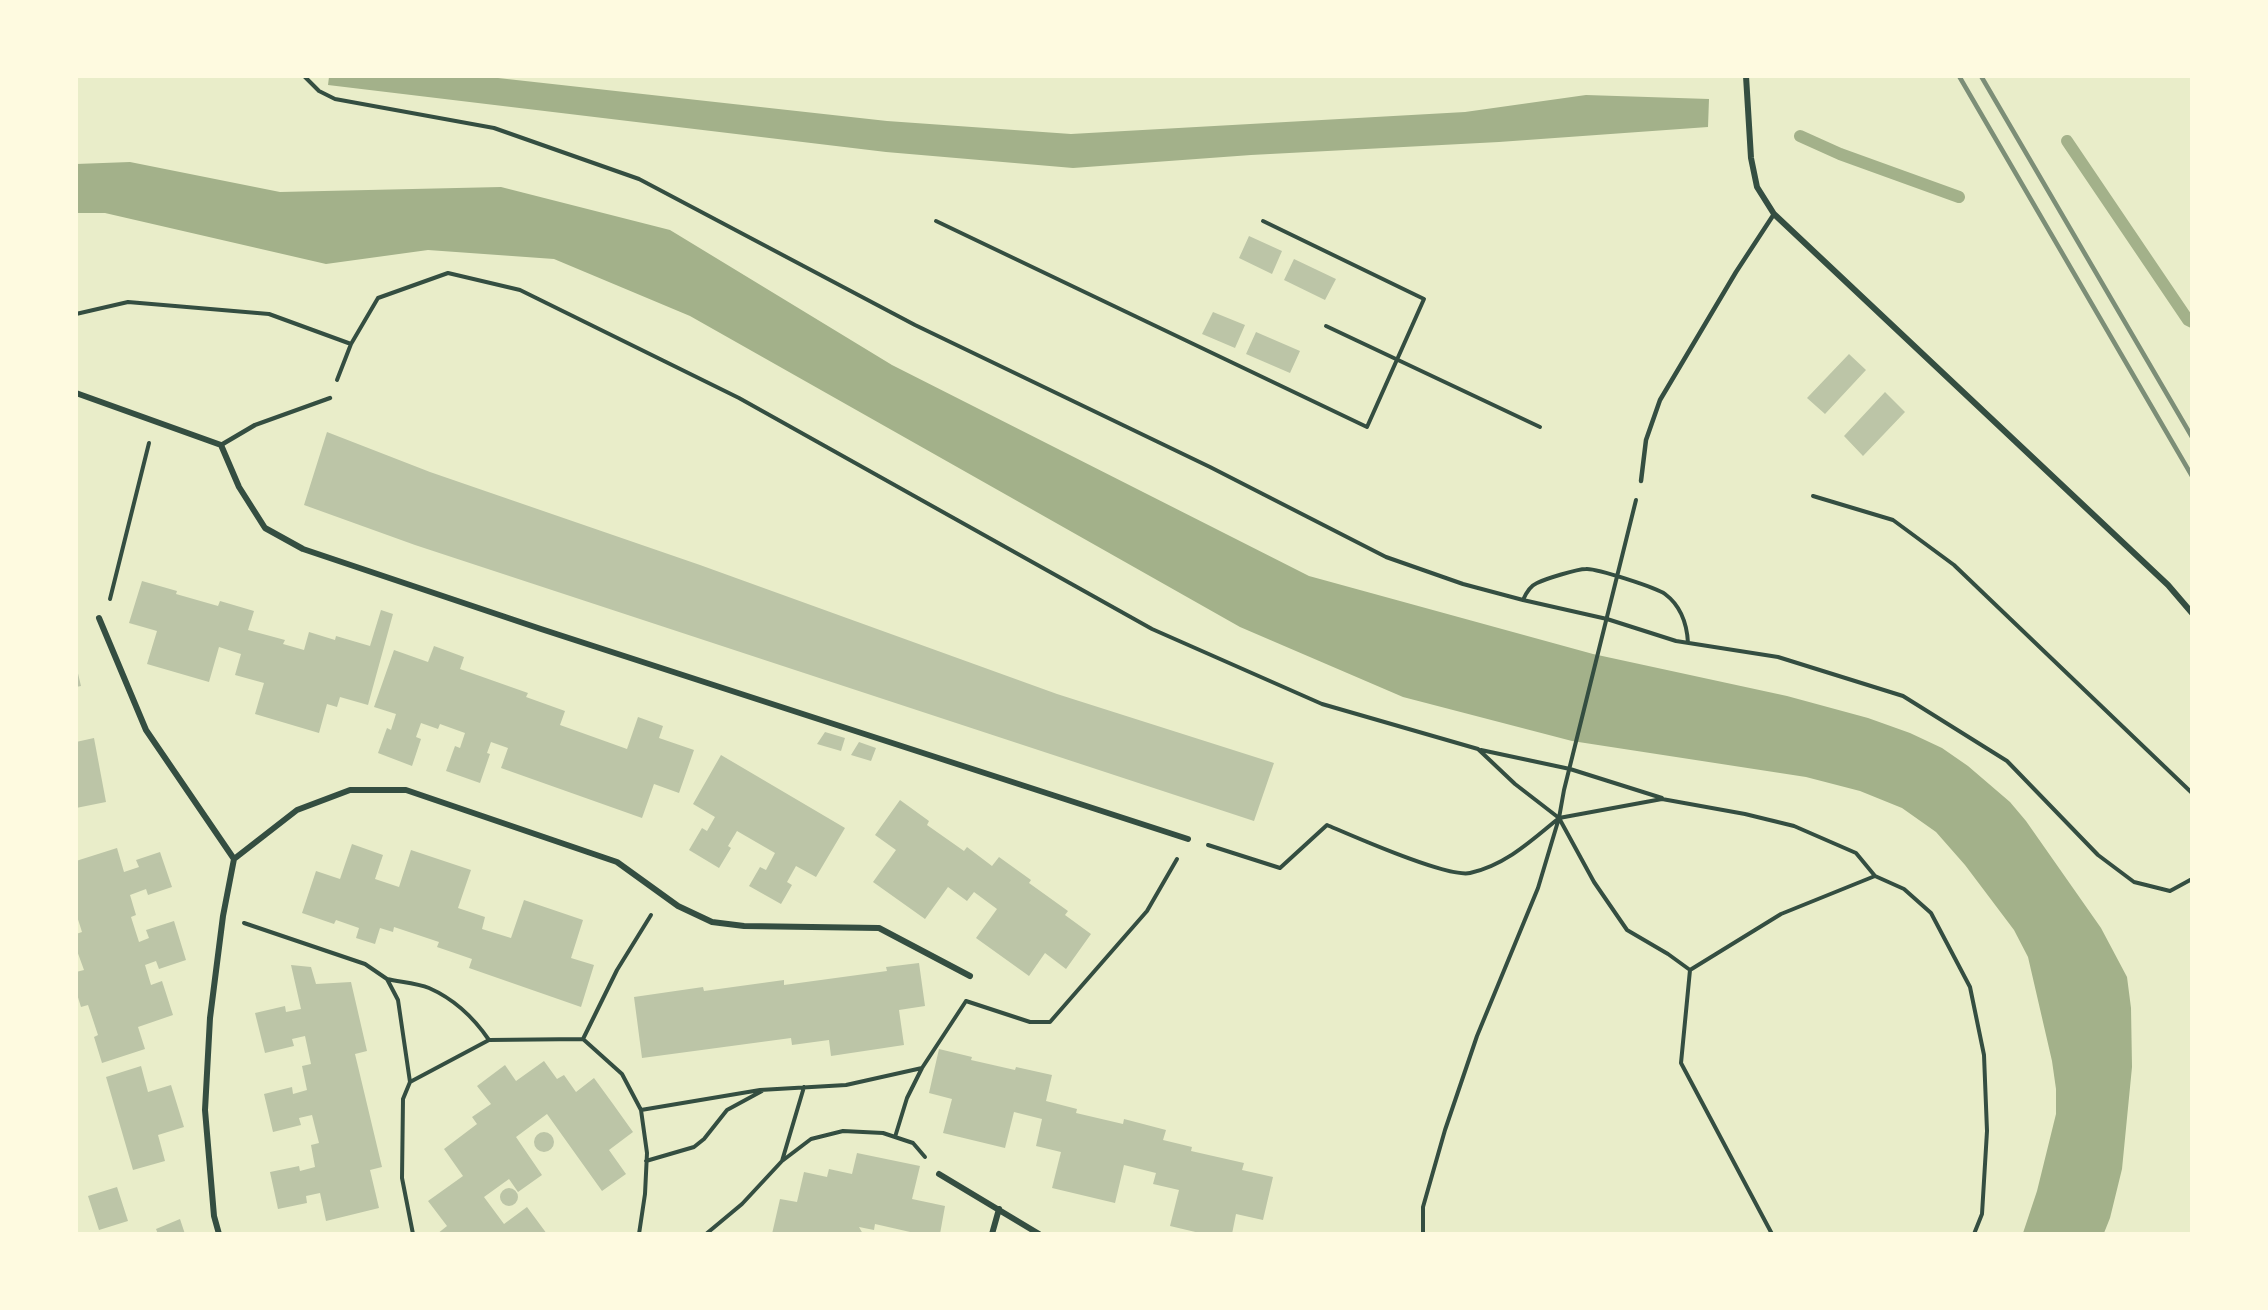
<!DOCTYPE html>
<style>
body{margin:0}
#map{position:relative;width:2268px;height:1310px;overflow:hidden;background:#e9edc9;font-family:"DM Sans",sans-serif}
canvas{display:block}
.frame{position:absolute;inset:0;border:78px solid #fefae0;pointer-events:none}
</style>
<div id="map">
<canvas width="2268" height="1310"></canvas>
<div class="frame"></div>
</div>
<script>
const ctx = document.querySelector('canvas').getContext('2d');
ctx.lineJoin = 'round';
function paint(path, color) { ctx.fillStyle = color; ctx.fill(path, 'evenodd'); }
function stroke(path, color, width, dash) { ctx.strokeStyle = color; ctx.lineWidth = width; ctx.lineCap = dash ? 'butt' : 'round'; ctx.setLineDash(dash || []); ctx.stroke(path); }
paint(new Path2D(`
 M329 77H489L887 121 1071 134 1465 112 1586 95 1709 99 1708 127 1499 142 1251 155 1073 168 886 152 328 85Z
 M130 162 280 192 501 187 670 230 892 365 1309 576 1593 654 1787 696 1868 718 1910 733 1942 748 1968 766 2010 802 2026 821 2101 928 2127 977 2131 1008 2132 1067 2122 1169 2110 1218 2104 1233H2023L2037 1191 2056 1114V1089L2052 1061 2028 957 2014 930 1965 865 1936 832 1902 808 1860 791 1806 777 1572 741 1403 697 1240 627 690 316 554 259 428 250 326 264 105 213H77L76 164Z`), '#a3b18a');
stroke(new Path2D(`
 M1800 136 1840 154 1959 197
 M2067 141 2188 320 2192 322`), '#a3b18a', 12);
paint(new Path2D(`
 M1249 236 1282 251 1272 274 1239 258Z
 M1294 259 1336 279 1325 300 1284 280Z
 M1213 312 1245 325 1235 348 1202 334Z
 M1256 332 1300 351 1290 373 1246 354Z
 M1849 354 1866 370 1825 414 1807 398Z
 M1885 392 1905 412 1863 456 1844 436Z
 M327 432 430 472 700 565 1057 694 1274 763 1254 821 415 545 304 505Z
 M142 581 177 591 176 594 218 606 220 601 254 611 248 630 285 640 283 644 304 650 309 632 335 640 336 636 370 646 381 610 393 614 368 705 340 697 337 707 327 704 319 733 255 714 264 683 235 675 241 654 219 647 209 682 147 664 157 631 129 623Z
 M434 646 464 657 460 669 528 693 526 697 565 711 560 725 627 749 638 717 663 726 659 738 694 750 679 793 654 784 642 818 501 768 508 748 491 742 487 753 490 754 480 783 446 771 455 746 460 748 465 733 440 724 438 729 421 723 416 737 421 739 412 766 378 753 387 728 391 730 396 714 374 707 394 650 428 662Z
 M76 665 81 686 76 687Z
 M825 732 845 738 841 751 817 744Z
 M94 738 106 802 76 808V742Z
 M859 742 876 748 871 761 851 755Z
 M721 755 845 828 816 877 796 866 787 882 792 885 781 904 749 886 760 867 766 870 775 853 737 831 728 846 731 848 719 868 689 850 702 828 707 831 715 817 693 804Z
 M900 800 929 821 927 825 964 851 967 847 992 866 999 857 1031 880 1029 883 1068 911 1065 915 1091 934 1066 969 1045 953 1029 976 976 938 997 909 974 892 967 901 948 887 925 919 873 882 896 850 875 835Z
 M352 844 383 855 375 879 399 887 411 850 471 870 458 908 485 917 482 929 511 938 524 900 583 920 571 958 594 965 581 1007 469 968 472 959 437 947 439 942 394 927 393 932 380 928 375 944 356 938 359 928 336 920 334 924 302 913 316 871 340 879Z
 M117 848 124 872 139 867 136 860 160 852 172 887 148 895 146 889 130 895 136 915 131 917 139 942 149 938 146 930 174 921 186 960 159 969 156 961 145 965 151 985 162 981 173 1015 138 1027 145 1049 102 1063 94 1037 98 1035 88 1005 81 1007 76 991V972L84 970 76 948V934L82 932 76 913V861Z
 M919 963 925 1006 899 1010 904 1045 831 1056 829 1040 792 1045 791 1038 642 1058 634 997 703 987 704 991 784 980V985L887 971 886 967Z
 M291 965 311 967 316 984 351 982 367 1051 355 1054 382 1167 370 1170 379 1208 326 1221 320 1193 306 1196 307 1203 278 1209 270 1172 299 1166 300 1171 315 1167 311 1145 319 1143 312 1115 299 1118 301 1125 273 1132 264 1094 292 1087 293 1094 307 1090 302 1066 311 1064 305 1036 292 1039 294 1046 265 1053 255 1013 285 1006 286 1012 301 1009Z
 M939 1049 972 1057 971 1060 1015 1070 1016 1067 1052 1075 1046 1101 1077 1109 1076 1113 1123 1124 1124 1119 1166 1130 1163 1140 1192 1147 1191 1151 1244 1163 1242 1170 1273 1177 1263 1220 1236 1214 1232 1234H1204L1170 1226 1179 1190 1153 1184 1156 1173 1124 1165 1115 1203 1052 1188 1061 1152 1036 1146 1042 1119 1014 1112 1005 1148 943 1133 952 1099 929 1093Z
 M544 1061 557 1079 564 1075 576 1092 594 1078 613 1104 633 1132 609 1150 626 1174 602 1191 547 1114 516 1137 542 1175 518 1192 509 1179 484 1197 504 1224 527 1207 547 1234H437L447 1226 428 1201 463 1176 444 1149 477 1124 472 1117 491 1104 477 1086 505 1065 516 1081Z
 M141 1066 148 1092 171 1085 184 1127 158 1135 165 1161 133 1170 106 1077Z
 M534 1142a10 10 0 1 1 20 0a10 10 0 1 1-20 0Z
 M857 1153 920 1166 912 1199 945 1206 940 1234H919L875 1224 874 1230 859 1227 863 1234H772L780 1199 797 1202 804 1172 827 1177 829 1169 852 1174Z
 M117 1187 128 1221 99 1230 88 1196Z
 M500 1197a9 9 0 1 1 18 0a9 9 0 1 1-18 0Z
 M180 1219 185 1234H158L156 1229Z`), '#bcc5a7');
stroke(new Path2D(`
 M304 76 319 91 335 99 494 128 639 179 915 325 1210 467 1386 557 1463 584 1523 600 1607 619 1676 641 1778 657 1903 696 2007 761 2098 855 2134 882 2170 891 2192 879
 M936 221 1367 427 1424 299 1263 221
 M76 314 128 302 269 314 351 344 378 298 448 273 520 290 739 398 1152 629 1322 704 1478 749 1515 784 1559 818 1662 799 1745 814 1794 826 1856 853 1875 876
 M1326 326 1540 427
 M337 380 351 344
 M1813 496 1893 520 1954 565 2192 793
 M1636 500 1564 790 1559 818 1594 882 1627 930 1668 954 1690 970
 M110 599 149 443
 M1523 600C1526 593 1530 586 1537 583 1545 579 1577 569 1586 569 1596 568 1657 588 1665 594 1681 606 1687 624 1688 643
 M1481 750 1570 769 1662 798
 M1208 845 1280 868 1327 825C1353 836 1447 878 1470 873 1506 865 1532 840 1559 818L1538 888 1477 1036 1445 1130 1423 1207V1234
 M244 923 365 964 387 979 398 1000 410 1082
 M387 979C400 982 417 983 429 988 454 999 474 1018 489 1040
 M966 1001 1030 1022H1050L1147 911 1177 859
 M641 1110 760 1090 846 1085 922 1068
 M895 1137 907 1098 922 1068 966 1001
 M646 1161 694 1147 704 1139 727 1110 762 1091
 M782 1161 804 1087
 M413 1234 402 1178 403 1099 410 1082 489 1040 583 1039
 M639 1234 645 1194 647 1153 641 1110 622 1074 583 1039 617 970 651 915
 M706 1234 742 1204 782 1161 811 1139 843 1131 883 1133 913 1143 925 1157
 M1711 1234H1723
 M1772 1234 1681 1063 1690 970 1781 914 1875 876 1904 889 1931 913 1970 987 1984 1055 1987 1131 1982 1214 1974 1234`), '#344e41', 4);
stroke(new Path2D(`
 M221 445 255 425 330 398
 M1641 481 1646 440 1660 400 1736 272 1774 214`), '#344e41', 4.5);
stroke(new Path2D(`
 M1746 76 1751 158 1757 187 1774 214 2168 585 2192 613
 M76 393 221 445 239 487 265 528 303 549 541 629 1188 839
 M99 618 146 730 234 859 223 916 210 1018 205 1110 214 1216 219 1234
 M234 859 297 810 350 790H406L617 862 678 906 712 922 744 926 879 928 970 976
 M939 1174 1039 1234
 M992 1234 999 1209`), '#344e41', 6);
stroke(new Path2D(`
 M1959 76 2192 476
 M1981 76 2192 437`), '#7c8e77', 4.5);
</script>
